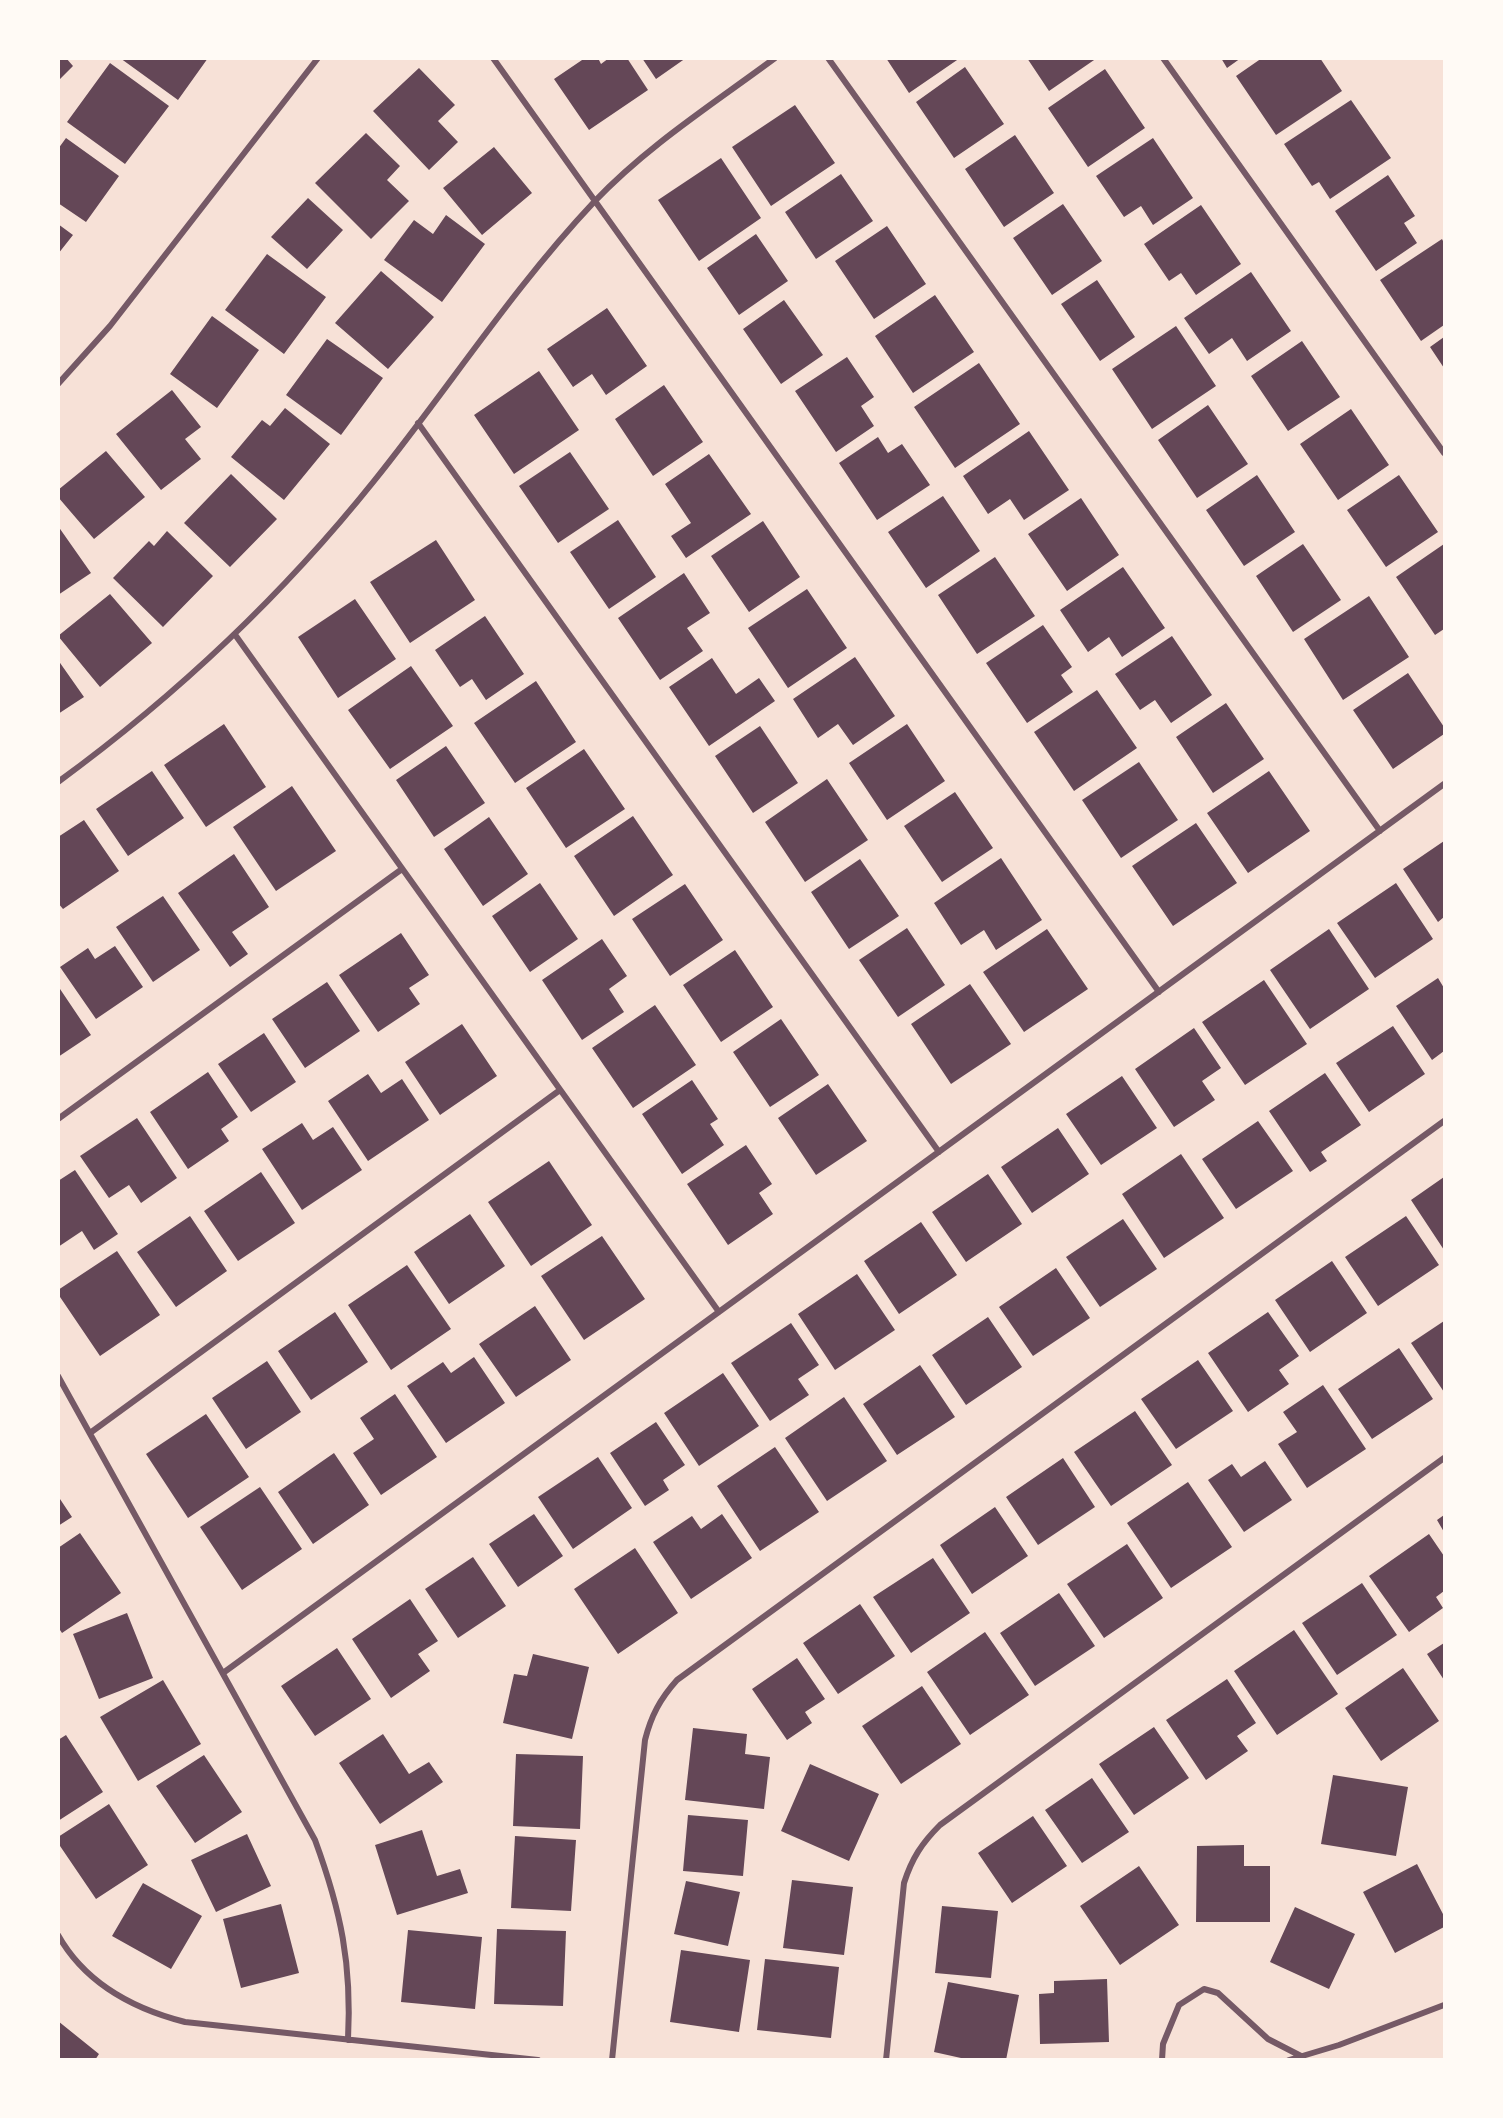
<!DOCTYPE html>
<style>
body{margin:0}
#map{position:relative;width:1503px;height:2118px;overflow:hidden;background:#f7e1d7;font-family:Figtree,sans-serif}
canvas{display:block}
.frame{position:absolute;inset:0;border:60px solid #fffaf5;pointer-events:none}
</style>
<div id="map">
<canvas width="1503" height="2118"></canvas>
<div class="frame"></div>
</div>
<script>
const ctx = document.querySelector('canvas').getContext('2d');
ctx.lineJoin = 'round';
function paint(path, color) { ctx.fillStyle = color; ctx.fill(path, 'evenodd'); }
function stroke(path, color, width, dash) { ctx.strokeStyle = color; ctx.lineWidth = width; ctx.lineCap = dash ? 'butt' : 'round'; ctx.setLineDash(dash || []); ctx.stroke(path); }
paint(new Path2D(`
 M58 58H66L73 66 58 81Z
 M120 58H208L178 100Z
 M585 58H598L601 64 609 58H627L648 90 589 130 554 79Z
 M642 58H686L656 79Z
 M886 58H960L909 93Z
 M1027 58H1097L1049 91Z
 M1221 58H1241L1227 68Z
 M1262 58H1320L1342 91 1276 135 1236 76Z
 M110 63 169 106 125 164 67 122Z
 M965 67 1004 124 954 158 916 102Z
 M419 68 455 105 438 121 458 142 429 170 373 111Z
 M1105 69 1145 128 1088 167 1048 108Z
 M1351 100 1391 158 1330 199 1319 182 1312 186 1284 144Z
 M795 105 835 163 771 206 732 147Z
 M366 133 400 166 387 180 409 201 371 239 315 183Z
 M1015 135 1054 193 1004 227 965 169Z
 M66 138 119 176 86 222 58 203V149Z
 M1153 138 1193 198 1153 225 1141 206 1124 217 1096 176Z
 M494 147 532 193 482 235 443 188Z
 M721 158 761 218 699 261 658 200Z
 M841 174 873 221 816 259 785 212Z
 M1388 175 1415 216 1404 223 1417 243 1376 271 1335 211Z
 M308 198 343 230 307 269 271 237Z
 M1063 204 1102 261 1052 295 1013 238Z
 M1201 205 1241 264 1196 295 1181 273 1169 281 1144 244Z
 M446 215 485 244 442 302 384 260 414 220 433 234Z
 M58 224 73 235 58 254Z
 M887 226 926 284 874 319 835 261Z
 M756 234 788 281 739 315 707 268Z
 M1442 239 1444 243V325L1421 341 1380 280Z
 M267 254 326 297 284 354 225 310Z
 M381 271 434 317 388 369 335 323Z
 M1251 272 1291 331 1247 361 1232 338 1209 354 1184 318Z
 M1097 280 1135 337 1100 361 1061 304Z
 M935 295 974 352 913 393 875 336Z
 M784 300 823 355 781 384 743 329Z
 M607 308 647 366 606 395 592 374 573 387 547 349Z
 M212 316 259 350 217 408 170 374Z
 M1176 326 1216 386 1152 429 1112 369Z
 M1444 337V368L1430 347Z
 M327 339 383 378 341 435 286 395Z
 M1302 341 1340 397 1288 431 1251 376Z
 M847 357 874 397 861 406 874 426 836 452 795 391Z
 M979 363 1020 424 955 468 914 407Z
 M539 371 579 430 514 474 474 415Z
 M664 385 703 442 653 476 615 419Z
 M172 390 201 427 185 439 201 459 161 490 116 434Z
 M1208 405 1248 464 1197 498 1158 440Z
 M285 408 330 444 284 500 231 457 262 420 270 426Z
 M1351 409 1389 465 1338 500 1300 444Z
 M1029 431 1069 490 1024 520 1010 499 988 514 963 476Z
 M878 437 888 453 902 444 930 485 877 520 839 463Z
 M106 451 145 497 94 539 58 497V490Z
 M570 452 609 509 558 543 519 486Z
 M709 454 751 514 686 558 671 536 691 523 665 484Z
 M231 474 277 519 230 567 184 523Z
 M1257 475 1295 532 1244 566 1206 510Z
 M1399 475 1438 532 1386 567 1347 510Z
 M943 496 980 551 926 588 888 532Z
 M1081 498 1119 555 1067 591 1028 534Z
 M618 520 656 577 609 609 570 552Z
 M763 521 800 577 749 612 711 556Z
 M58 526 91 573 58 595Z
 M167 531 213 576 163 627 113 578 149 541 154 546Z
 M436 540 475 600 410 643 370 582Z
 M1303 544 1341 600 1293 632 1256 576Z
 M1444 544V629L1435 635 1396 577Z
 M995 557 1035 616 977 654 938 595Z
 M1123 567 1165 628 1122 657 1109 637 1088 652 1060 610Z
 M684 573 710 613 687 628 703 651 660 680 618 618Z
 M807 589 847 648 788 688 748 628Z
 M110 594 152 643 100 687 58 636Z
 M1369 596 1409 657 1343 700 1304 639Z
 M355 599 396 659 338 698 298 637Z
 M485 616 524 674 486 700 472 679 460 687 435 650Z
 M1043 625 1072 667 1061 675 1073 692 1027 723 986 663Z
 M1172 636 1212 695 1171 723 1155 700 1140 710 1115 674Z
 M855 657 895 716 853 745 838 724 818 738 793 699Z
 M712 658 736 694 759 678 775 701 709 746 669 687Z
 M58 660 84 697 58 714Z
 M411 666 453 726 390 769 348 710Z
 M1408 673 1444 727V734L1393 769 1353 710Z
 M536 681 576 742 515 783 474 723Z
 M1097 690 1137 748 1074 791 1034 732Z
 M1226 703 1264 759 1213 793 1176 737Z
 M224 724 266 787 206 827 164 765Z
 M907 724 945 781 887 820 849 763Z
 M760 726 798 783 753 813 715 756Z
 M446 746 485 803 434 837 396 780Z
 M584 749 625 809 566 848 526 788Z
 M1139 762 1178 820 1121 858 1082 800Z
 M152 771 184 818 128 856 96 809Z
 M1269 771 1310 831 1248 873 1207 813Z
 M827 779 868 840 805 882 765 822Z
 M292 786 336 851 276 891 233 827Z
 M955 792 993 848 942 882 904 826Z
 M633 816 673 875 614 916 574 856Z
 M489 817 528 874 483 906 444 849Z
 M84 820 119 871 63 909 58 903V837Z
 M1196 823 1237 883 1173 926 1132 866Z
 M1444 841V917L1438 922 1403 869Z
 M234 854 269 907 232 932 248 954 230 967 178 893Z
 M1001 858 1042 920 996 950 984 930 961 945 934 903Z
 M860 859 899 916 849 949 811 892Z
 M540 883 578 939 530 972 492 916Z
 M1396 883 1433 939 1375 978 1337 923Z
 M685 884 723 940 670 976 632 919Z
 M163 896 200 950 153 982 116 927Z
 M907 928 945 985 898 1017 859 960Z
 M1047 929 1088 989 1024 1032 983 972Z
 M1329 929 1369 989 1310 1029 1270 970Z
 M401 933 429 975 409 988 420 1004 378 1032 339 975Z
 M602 939 627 976 609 989 624 1012 582 1040 542 980Z
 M115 946 143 987 96 1019 60 967 88 948 95 959Z
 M735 950 773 1007 721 1042 683 985Z
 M1438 978 1444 988V1051L1432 1060 1396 1006Z
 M1264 980 1307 1044 1245 1085 1202 1022Z
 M327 982 360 1031 305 1068 272 1019Z
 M970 984 1011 1044 951 1084 911 1024Z
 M58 986 91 1035 58 1057Z
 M655 1005 696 1065 633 1108 592 1048Z
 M781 1019 819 1075 770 1107 733 1052Z
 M462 1024 497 1076 440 1115 405 1062Z
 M1393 1026 1425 1074 1369 1112 1336 1063Z
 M1194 1028 1221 1068 1202 1081 1215 1100 1174 1127 1135 1069Z
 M264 1033 296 1082 251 1112 218 1064Z
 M208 1072 238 1117 221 1129 229 1141 188 1169 150 1112Z
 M1325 1073 1361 1125 1321 1152 1327 1161 1310 1172 1269 1111Z
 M368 1074 381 1093 402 1079 429 1120 368 1161 328 1101Z
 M1122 1076 1157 1128 1101 1165 1066 1114Z
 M692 1080 718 1119 710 1124 724 1145 682 1174 642 1114Z
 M828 1084 867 1141 816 1175 778 1118Z
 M137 1118 177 1178 141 1203 129 1185 109 1198 80 1156Z
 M1258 1121 1293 1171 1236 1209 1202 1159Z
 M302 1123 313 1140 333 1127 362 1170 302 1210 262 1149Z
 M1058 1128 1089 1174 1032 1213 1001 1167Z
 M746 1145 772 1184 759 1193 773 1214 728 1245 687 1184Z
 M1181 1154 1224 1218 1164 1258 1122 1194Z
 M549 1161 592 1225 531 1266 488 1202Z
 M75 1170 118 1234 94 1250 82 1231 58 1247V1181Z
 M261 1172 295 1223 238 1261 204 1211Z
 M988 1174 1022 1224 966 1262 932 1212Z
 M1444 1177V1250L1411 1200Z
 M470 1214 505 1266 449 1304 414 1252Z
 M190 1216 227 1271 176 1307 137 1252Z
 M1406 1216 1439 1265 1378 1306 1345 1257Z
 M1123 1219 1157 1269 1100 1307 1066 1257Z
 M921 1222 957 1275 899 1314 864 1261Z
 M602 1236 645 1299 584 1340 541 1276Z
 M117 1251 160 1315 100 1356 58 1294V1290Z
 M1332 1261 1367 1313 1310 1352 1275 1300Z
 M407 1265 451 1329 391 1370 348 1305Z
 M1056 1268 1090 1318 1033 1356 999 1307Z
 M857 1274 895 1330 835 1370 798 1314Z
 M535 1306 571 1360 516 1397 479 1344Z
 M335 1312 368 1362 311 1400 278 1351Z
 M1268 1312 1299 1356 1279 1370 1289 1384 1248 1412 1208 1353Z
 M988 1317 1022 1367 966 1405 932 1355Z
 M1444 1321V1392L1411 1343Z
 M791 1323 819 1365 798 1379 809 1395 770 1421 731 1363Z
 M1399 1348 1433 1399 1372 1439 1338 1389Z
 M474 1357 505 1403 446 1443 407 1386 443 1362 451 1373Z
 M1198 1360 1233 1411 1176 1449 1141 1399Z
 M267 1361 301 1412 246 1449 212 1398Z
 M920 1365 955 1417 897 1455 863 1404Z
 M723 1373 759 1426 699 1466 664 1413Z
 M1323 1385 1366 1449 1307 1488 1278 1444 1297 1432 1283 1412Z
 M395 1394 437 1457 381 1495 353 1453 374 1439 360 1418Z
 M844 1397 887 1461 827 1501 785 1438Z
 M1135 1411 1172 1465 1111 1506 1074 1452Z
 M206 1414 249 1477 188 1518 146 1454Z
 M656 1422 685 1465 663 1480 669 1490 645 1506 610 1453Z
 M775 1447 819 1512 760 1551 717 1486Z
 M334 1453 369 1505 313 1544 278 1492Z
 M598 1457 632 1508 573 1549 538 1497Z
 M1063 1458 1095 1507 1038 1545 1006 1497Z
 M1265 1461 1292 1500 1244 1532 1208 1480 1232 1464 1241 1477Z
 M1188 1482 1232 1547 1171 1588 1127 1523Z
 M260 1487 302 1549 242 1590 200 1527Z
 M58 1496 72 1517 58 1526Z
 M995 1507 1028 1556 972 1594 940 1545Z
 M534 1514 563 1556 518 1587 489 1544Z
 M722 1514 752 1558 691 1599 653 1542 692 1516 701 1529Z
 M1444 1515V1532L1437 1520Z
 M80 1533 121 1593 62 1633 58 1627V1548Z
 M1429 1534 1444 1556V1591L1436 1597 1443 1608 1409 1632 1369 1576Z
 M1127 1544 1163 1598 1104 1638 1067 1584Z
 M635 1548 678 1613 618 1654 574 1589Z
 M473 1557 506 1606 458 1638 425 1589Z
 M933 1558 970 1613 911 1653 873 1597Z
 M1362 1583 1397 1635 1337 1675 1302 1623Z
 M1059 1593 1095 1646 1035 1686 1000 1633Z
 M410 1599 438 1641 418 1654 430 1671 391 1698 352 1639Z
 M860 1604 895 1656 838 1694 803 1643Z
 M127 1613 153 1678 99 1699 73 1634Z
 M1294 1630 1338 1694 1277 1735 1234 1671Z
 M985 1632 1029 1695 970 1735 927 1672Z
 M1444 1643V1680L1427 1654Z
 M337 1648 371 1699 315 1736 281 1686Z
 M533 1654 589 1667 572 1739 503 1723 514 1674 527 1676Z
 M797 1658 825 1699 805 1712 812 1723 787 1740 752 1689Z
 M1403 1668 1439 1721 1381 1761 1345 1708Z
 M1227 1679 1256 1723 1237 1736 1248 1751 1206 1780 1166 1720Z
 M163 1680 201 1744 138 1781 100 1717Z
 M922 1686 961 1744 901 1784 862 1726Z
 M1154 1727 1189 1778 1134 1815 1099 1764Z
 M693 1728 747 1734 745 1754 770 1757 764 1809 685 1800Z
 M383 1734 409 1774 429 1762 443 1782 380 1824 339 1763Z
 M66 1735 103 1792 58 1821V1740Z
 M516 1754 583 1756 580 1829 513 1826Z
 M204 1755 242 1812 195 1843 156 1786Z
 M810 1764 879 1794 849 1861 781 1831Z
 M1333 1775 1408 1787 1396 1856 1321 1844Z
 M1092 1778 1129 1832 1082 1863 1045 1810Z
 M109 1804 148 1865 96 1899 58 1843V1837Z
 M688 1815 748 1820 743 1876 683 1871Z
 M1033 1816 1067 1866 1012 1903 978 1853Z
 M422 1830 437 1876 460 1869 468 1893 397 1915 375 1845Z
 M247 1834 271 1886 216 1912 191 1860Z
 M515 1836 576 1840 571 1911 511 1908Z
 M1244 1845V1866H1270V1922H1196L1197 1846Z
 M1417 1864 1444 1916V1927L1395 1953 1363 1892Z
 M1139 1866 1179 1925 1120 1965 1080 1906Z
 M792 1880 853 1887 844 1955 783 1948Z
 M686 1881 740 1892 728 1946 674 1934Z
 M143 1883 202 1916 171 1969 112 1936Z
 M281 1904 299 1973 241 1988 223 1919Z
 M942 1906 998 1911 991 1978 935 1973Z
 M1295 1907 1355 1934 1329 1989 1270 1962Z
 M497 1929 566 1931 563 2006 494 2004Z
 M408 1930 482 1937 475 2009 401 2002Z
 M681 1950 750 1960 739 2032 670 2022Z
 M765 1959 839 1967 831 2038 757 2030Z
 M1107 1979 1109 2042 1040 2044 1039 1994 1054 1993V1981Z
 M948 1982 1019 1995 1006 2060H970L934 2052Z
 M58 2021 99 2054 95 2060H58Z`), '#644757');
stroke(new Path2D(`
 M493 58 1159 992
 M828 58 1380 831
 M1163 58 1444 453
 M58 384 110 326 318 58
 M418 423 939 1152
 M236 636 719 1312
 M58 782C177 695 282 596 374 481 448 389 513 288 594 202 647 146 713 104 775 58
 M58 1119 402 869
 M58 1376 315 1840C341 1911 352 1964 348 2040
 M90 1433 560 1090
 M223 1673 1444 784
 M58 1935C85 1983 134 2009 185 2022L538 2060
 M612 2060 645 1740C651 1716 660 1699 677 1680L1444 1121
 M886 2060 904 1883C912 1858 922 1843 940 1825L1444 1458
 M1162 2060 1163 2044 1179 2005 1204 1989 1218 1993 1268 2039 1301 2056
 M1289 2060 1339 2045 1444 2005`), '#755966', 6);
</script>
